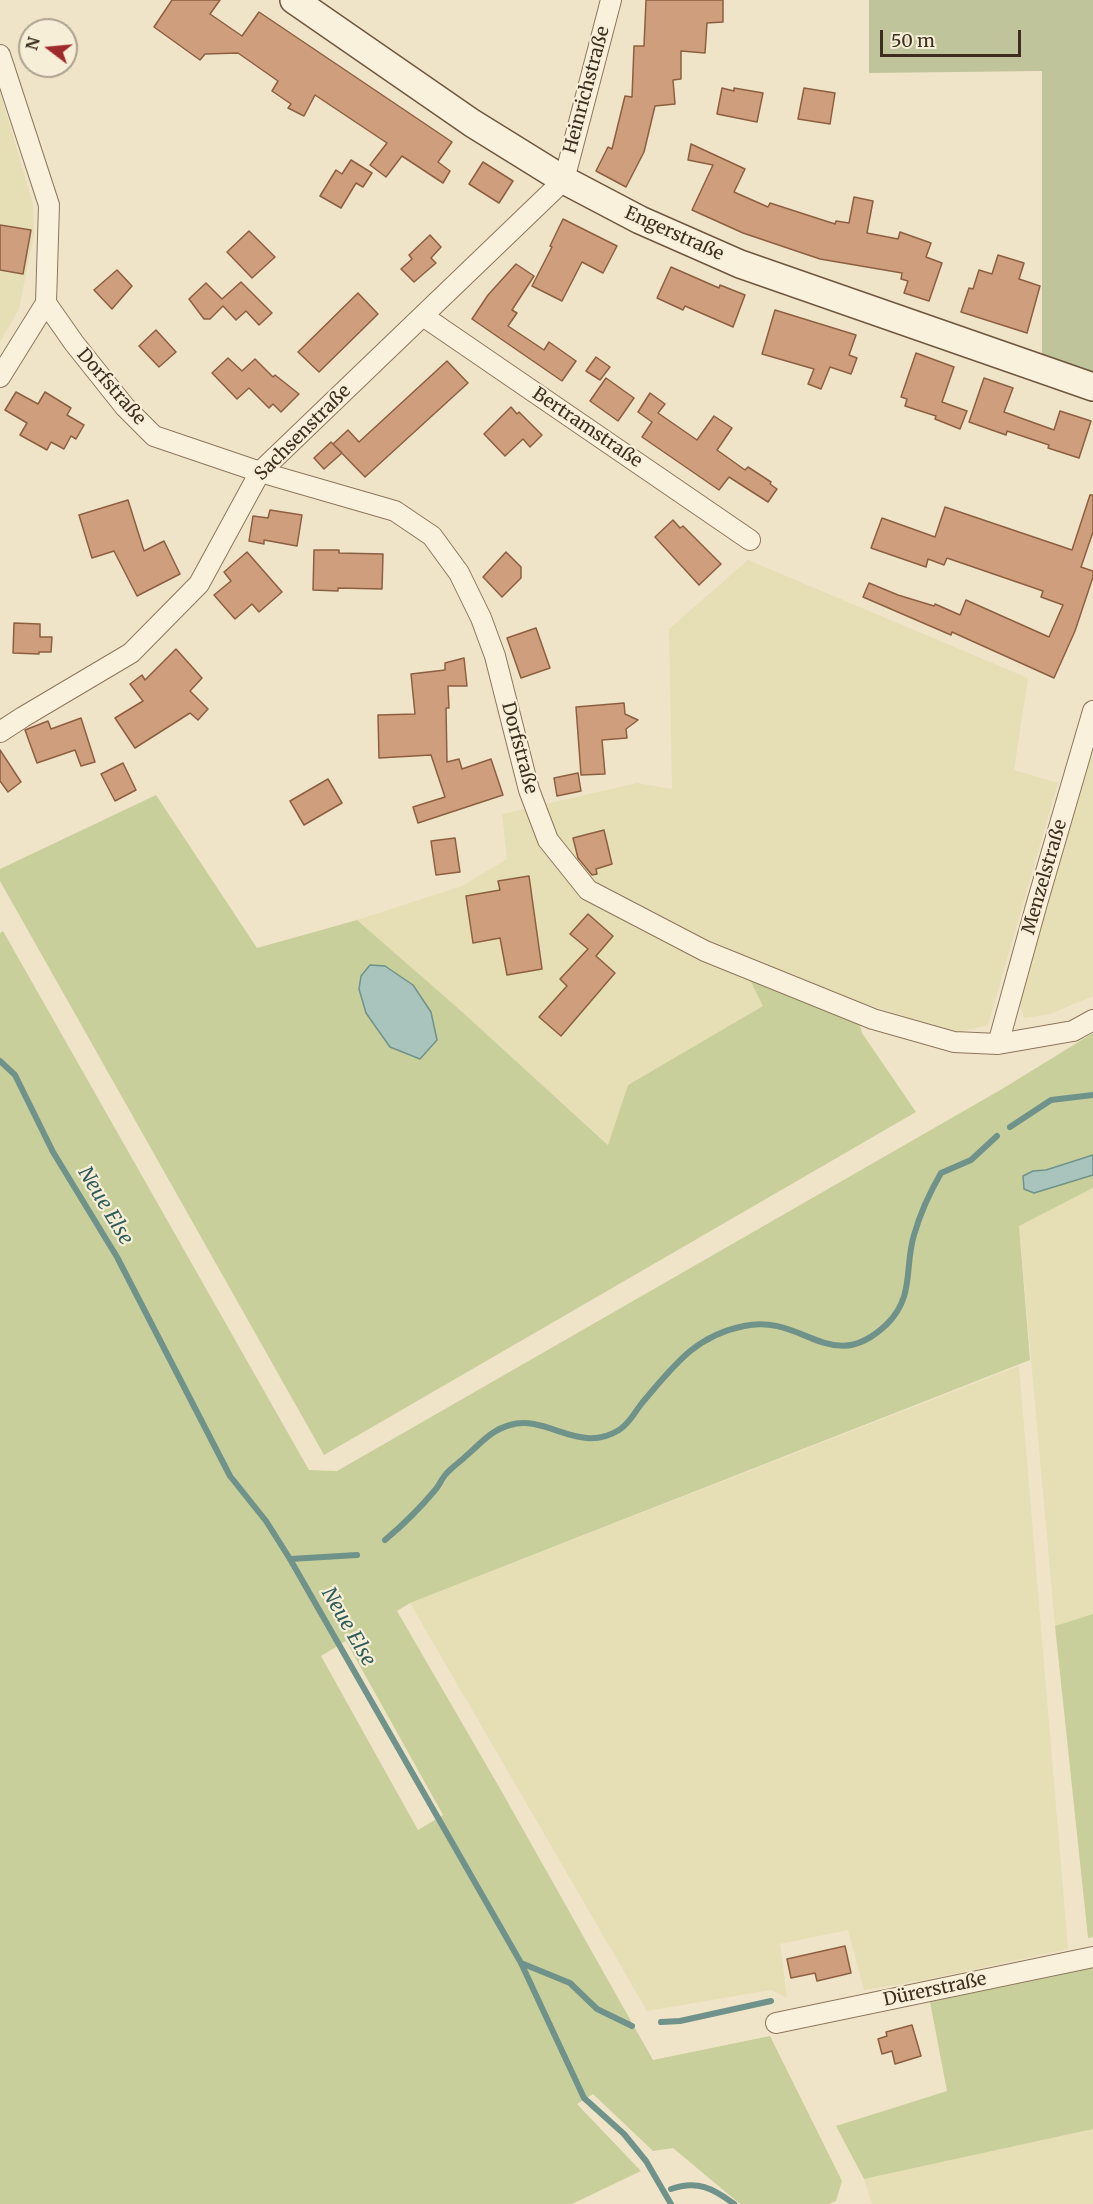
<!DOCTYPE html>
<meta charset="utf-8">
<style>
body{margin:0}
#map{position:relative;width:1093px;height:2204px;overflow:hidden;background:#f0e4c8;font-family:Merriweather,serif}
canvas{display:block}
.north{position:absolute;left:18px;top:18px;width:60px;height:60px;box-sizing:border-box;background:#f7eed8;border:2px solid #ada18e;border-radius:50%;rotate:286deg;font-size:16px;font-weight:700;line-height:24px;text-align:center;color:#3d2e20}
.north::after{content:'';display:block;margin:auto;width:21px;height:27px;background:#9e2a2b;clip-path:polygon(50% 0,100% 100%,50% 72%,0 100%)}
.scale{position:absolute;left:880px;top:30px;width:141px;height:27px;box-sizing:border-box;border:3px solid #3d2e20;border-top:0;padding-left:8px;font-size:18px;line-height:21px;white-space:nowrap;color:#3d2e20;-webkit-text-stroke:4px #f7eed8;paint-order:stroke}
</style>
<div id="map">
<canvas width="1093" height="2204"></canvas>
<div class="north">N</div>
<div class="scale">50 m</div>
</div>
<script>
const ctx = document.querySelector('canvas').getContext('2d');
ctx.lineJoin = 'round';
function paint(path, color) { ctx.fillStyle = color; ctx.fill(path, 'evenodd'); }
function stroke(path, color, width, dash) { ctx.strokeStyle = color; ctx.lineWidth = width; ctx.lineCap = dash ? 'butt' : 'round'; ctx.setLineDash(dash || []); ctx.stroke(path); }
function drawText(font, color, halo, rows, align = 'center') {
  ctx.font = font + ' Merriweather,serif'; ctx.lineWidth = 4.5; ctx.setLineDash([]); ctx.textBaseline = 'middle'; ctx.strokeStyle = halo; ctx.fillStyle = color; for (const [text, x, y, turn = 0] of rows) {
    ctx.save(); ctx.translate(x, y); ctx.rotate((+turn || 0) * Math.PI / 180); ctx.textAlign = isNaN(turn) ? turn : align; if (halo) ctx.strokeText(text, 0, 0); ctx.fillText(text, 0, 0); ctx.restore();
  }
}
paint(new Path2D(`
 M0 92 33 204 34 235 19 309 0 342Z
 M748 560 1028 678 1014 770 1058 783 988 1025 956 1033 853 1000 737 953 764 1006 628 1085 609 1145 459 1009 357 920 462 886 507 859 502 814 637 783 672 789 669 629Z
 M1093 735V996L1050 1014 1024 1018 1017 996Z
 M1093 1188V1614L1055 1626 1019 1226Z
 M1019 1366 1068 1949 925 1980 864 1990 848 1930 780 1944 787 1998 771 1990 647 2011 410 1603Z
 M1093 2129V2204H872L864 2179Z`), '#e6deb5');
paint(new Path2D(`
 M156 795 257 948 357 920 459 1009 608 1145 628 1085 763 1006 736 952 853 1000 862 1033 916 1112 324 1455 0 881V869Z
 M3 931 309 1470 337 1471 1002 1089 1093 1033V1188L1019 1226 1030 1360 410 1603 397 1611 498 1785 653 2060 770 2036 842 2181 836 2201 829 2204H740L673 2148 653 2151 593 2094 577 2104 641 2171 572 2204H0V933ZM346 1641 443 1815 418 1830 321 1656Z
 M1093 1614V1937L1088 1938 1055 1626Z
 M1093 1967V2129L864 2179 836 2126 947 2091 930 2002Z`), '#c9cf9b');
paint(new Path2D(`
 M869 0H1093V373L1042 357V71L869 73Z`), '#bfc49a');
const water = new Path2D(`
 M370 965 385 966 413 985 431 1012 437 1040 420 1059 390 1047 366 1013 359 989 361 976Z
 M1093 1155V1175L1034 1193 1024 1189 1023 1176 1033 1171 1046 1170Z`);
paint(water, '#a9c4bc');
stroke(water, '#6f938a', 1.5);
stroke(new Path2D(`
 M0 1061 15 1075 53 1152 117 1257 230 1476 266 1521 290 1559 521 1963 584 2098 624 2134 646 2161 671 2204
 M1010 1127 1051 1100 1093 1095
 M385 1540C403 1525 421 1507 436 1489 440 1484 442 1478 446 1474 452 1467 460 1462 466 1456 480 1444 491 1430 510 1425 547 1414 579 1455 619 1430 630 1423 634 1413 642 1403 673 1367 694 1336 744 1326 804 1313 831 1378 887 1324 915 1296 904 1268 914 1235 920 1214 930 1192 941 1173L971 1160 997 1136
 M290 1559 357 1555
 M521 1963 570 1983 597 2009 632 2026
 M661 2022 680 2021 771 2001
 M671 2189C697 2180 713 2188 734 2204`), '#6f938a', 6);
const building = new Path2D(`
 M172 0H220L210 14 242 36 259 12 452 142 438 162 450 171 443 183 402 156 386 177 370 165 387 143 315 95 304 116 288 108 291 104 272 91 278 81 238 53 205 54 200 60 154 27Z
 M646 0H723V22L707 23 705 53 681 51V79L673 80 675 104 655 106 644 152 626 187 596 171 608 147 612 149 625 96 632 97 634 46H644Z
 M722 88 734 91V88L763 93 757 122 717 114Z
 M804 88 835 93 830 124 798 119Z
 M691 144 745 169 734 192 768 207 770 203 835 224 836 221 849 223 854 197 873 201 867 233 898 239 900 232 931 243 926 257 942 263 929 301 904 293 908 281 901 279 902 273 820 259 743 233 692 210 713 165 688 160Z
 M351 160 372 173 363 187 356 183 341 208 320 196 336 170 342 174Z
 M483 162 513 181 499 203 469 184Z
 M563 219 617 246 603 273 582 262 562 301 532 286 552 247 550 246Z
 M0 225 31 230 23 274 0 270Z
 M249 231 275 257 252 278 227 252Z
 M430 235 441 247 431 258 436 263 414 282 401 269 412 259 409 255Z
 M998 255 1024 263 1019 279 1040 286 1027 333 961 312 969 288 973 289 979 270 992 274Z
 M516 264 534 276 512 310 517 313 508 326 544 350 549 342 576 361 562 381 472 319 488 295Z
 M671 267 719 288 720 285 745 295 733 327 685 306 683 310 657 298Z
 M117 270 132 286 112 309 94 290Z
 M241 282 272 313 259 325 246 311 236 320 223 306 210 319H204L189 299 206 283 222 299Z
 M358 293 378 314 319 372 298 352Z
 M775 310 856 335 849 355 857 358 851 374 830 367 821 389 808 384 814 369 762 354Z
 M156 330 176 352 159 367 139 346Z
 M916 353 954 367 942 402 967 411 960 429 935 419 936 416 905 406 907 399 901 397Z
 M596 357 610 367 600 380 586 371Z
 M228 358 242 371 255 359 273 377 275 375 299 394 281 412 273 404 269 408 249 388 237 399 212 373Z
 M447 361 468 383 365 477 333 444 348 430 359 442Z
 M606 378 634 398 618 421 590 401Z
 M984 378 1013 388 1004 412 1054 430 1060 411 1091 421 1079 458 1048 448 1049 445 1007 431 1006 435 969 422Z
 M16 392 38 404 45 392 71 408 67 415 84 425 76 439 71 436 64 449 51 442 47 450 20 435 27 423 5 410Z
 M650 393 665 404 658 413 697 440 714 416 732 428 717 450 745 470 748 467 771 482 770 484 777 489 768 502 729 477 719 490 642 437 652 422 638 412Z
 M511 407 517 414 519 412 542 435 530 447 523 439 505 456 484 434Z
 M331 442 342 453 324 469 314 458Z
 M1090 495H1093V532L1081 567 1093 571V577L1075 631 1054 678 952 632 951 635 863 597 869 583 898 595 934 606 935 604 960 615 966 600 1049 637 1063 605 1041 597 1043 591 947 558 944 565 928 559 926 567 871 548 882 518 935 537 945 507 1072 550Z
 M128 500 144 551 164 541 180 574 137 596 114 551 92 558 79 515Z
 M270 510 302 515 297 546 264 540V544L249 541 253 516 268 518Z
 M673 520 680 528 683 526 721 564 699 585 655 537Z
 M314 550H339V553L383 554 382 589 338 588V591L313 590Z
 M247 552 282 592 259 612 252 604 235 619 214 595 231 581 224 572Z
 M506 552 521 567V578L502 597 483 577Z
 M14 623 40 624V637H52L51 652H39V654L13 653Z
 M536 628 550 668 521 678 507 638Z
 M176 649 202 678 190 691 208 709 198 720 190 713 135 748 115 718 143 701 130 684 142 675 145 680Z
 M464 658 467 686H448L449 708H446L447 762 459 759 462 769 491 759 503 795 418 823 413 807 445 797 431 755 379 758 378 715 415 714 411 674 445 670V663Z
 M624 703 625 714 638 720 626 729 627 738 602 740 605 774 581 775 576 707Z
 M81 718 95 762 81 766 75 750 37 763 25 730 48 721 51 729Z
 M0 750 21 782 8 792 0 781Z
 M123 763 136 790 115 801 101 774Z
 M578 773 581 791 557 796 554 778Z
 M328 779 342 803 304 825 290 801Z
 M604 830 612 864 596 869 597 874 592 875 578 858 573 838Z
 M455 838 460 872 436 875 431 841Z
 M529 876 542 969 507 975 500 938 473 943 466 896 500 890 498 881Z
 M588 914 613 936 596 956 615 973 561 1036 539 1017 567 986 560 979 588 949 570 934Z
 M845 1946 851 1973 817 1981 815 1973 791 1978 787 1959Z
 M912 2025 921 2056 895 2064 892 2051 882 2054 878 2039 887 2036 886 2032Z`);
paint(building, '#cf9f7d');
stroke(building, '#8d5f41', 1.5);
const street = new Path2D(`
 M0 55 49 205 46 303 0 377
 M46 303 74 343 125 407 154 436 260 472 395 511 432 536 459 573 481 618 495 656 529 790 548 840 588 890 705 951 873 1019 954 1042 998 1044 1073 1031 1093 1020
 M423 316 750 540
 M0 732 23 717 131 653 199 584 260 472 564 180 611 0
 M998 1044 1037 903 1093 711
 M776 2023 1093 1957`);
const secondary = new Path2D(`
 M294 0 472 123 564 180 640 220 740 264 1093 387`);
stroke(street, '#8d765c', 22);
stroke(secondary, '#6f573f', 30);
stroke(street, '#faf1dc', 20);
stroke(secondary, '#faf1dc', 27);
drawText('18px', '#3d2e20', '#f7eed8', [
 ["Heinrichstraße",587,90,-75],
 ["Engerstraße",674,234,24],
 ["Dorfstraße",111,387,49],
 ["Bertramstraße",587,428,34],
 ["Sachsenstraße",303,433,-45],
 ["Dorfstraße",519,748,75],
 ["Menzelstraße",1045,877,-74],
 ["Dürerstraße",935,1990,-12]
]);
drawText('italic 20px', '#2f5d5a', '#f7eed8', [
 ["Neue Else",105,1206,59],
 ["Neue Else",348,1627,60]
]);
</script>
